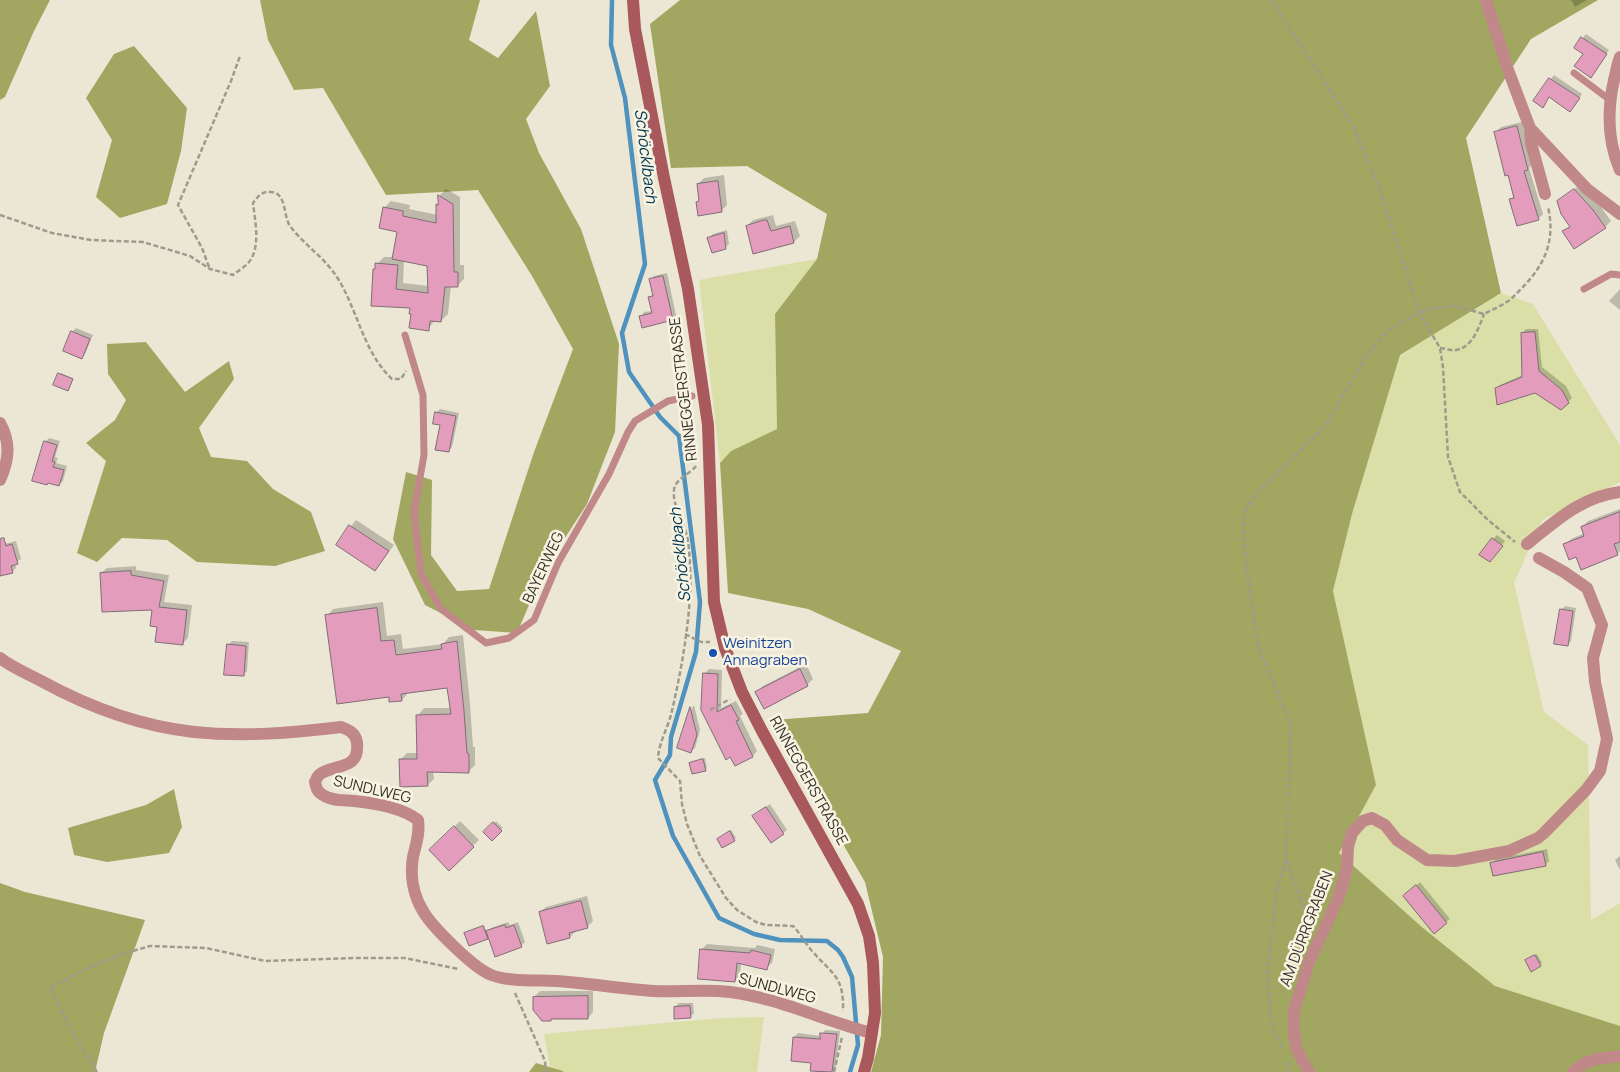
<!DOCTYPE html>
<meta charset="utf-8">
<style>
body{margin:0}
canvas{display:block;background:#ece7d5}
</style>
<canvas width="1620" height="1072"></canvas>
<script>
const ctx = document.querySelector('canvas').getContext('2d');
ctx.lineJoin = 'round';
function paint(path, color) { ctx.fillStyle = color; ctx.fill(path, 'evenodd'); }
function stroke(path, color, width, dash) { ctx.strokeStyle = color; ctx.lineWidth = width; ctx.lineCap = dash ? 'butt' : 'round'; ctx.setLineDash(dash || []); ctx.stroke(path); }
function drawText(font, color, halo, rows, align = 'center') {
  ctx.font = font + ' Manrope,sans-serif'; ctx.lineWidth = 5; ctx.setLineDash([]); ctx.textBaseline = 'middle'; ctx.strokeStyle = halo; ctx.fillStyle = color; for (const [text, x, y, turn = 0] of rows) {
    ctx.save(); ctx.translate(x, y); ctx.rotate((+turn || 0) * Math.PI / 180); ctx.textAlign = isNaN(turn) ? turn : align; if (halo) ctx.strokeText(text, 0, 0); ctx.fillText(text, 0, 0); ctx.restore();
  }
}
paint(new Path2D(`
 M817 259 775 314 777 429 731 451 720 463 699 280Z
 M1501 293 1533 304 1620 445V482L1542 520 1514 583 1544 712 1588 745 1591 920 1620 903V1026L1495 986 1423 928 1339 853 1376 785 1333 591 1352 514 1400 355Z
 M764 1017 757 1072H563L550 1067 544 1034 720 1018Z`), '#d9dfa7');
paint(new Path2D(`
 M0 0H50L34 31 5 97 0 100Z
 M260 0H480L469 40 498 58 536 11 550 86 526 119 539 153 581 229 619 344 615 432 587 504 544 570 517 633 474 630 425 605 393 539 406 472 432 480 431 555 457 591 489 589 534 452 573 349 532 276 478 190 386 195 323 88 294 90 268 40Z
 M680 0H1598L1531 39 1466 138 1501 293 1400 355 1352 514 1333 591 1376 785 1339 853 1423 928 1495 986 1620 1026V1072H871L881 1035 883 957 865 882 807 782 773 720 868 713 901 651 808 609 728 593 720 463 731 451 777 429 775 314 817 259 827 214 747 166 671 168 650 24Z
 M134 46 187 108 181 151 167 204 120 218 96 197 112 140 86 98 114 54Z
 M146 342 185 392 229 361 234 379 199 428 211 457 247 461 273 489 311 512 325 551 275 566 197 562 167 540 122 538 97 562 77 553 106 461 86 443 115 420 126 400 108 374 107 344Z
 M174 789 182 827 169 853 107 862 74 855 68 828 146 805Z
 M0 883 25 892 145 920 104 1033 95 1072H0Z
 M536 1063 563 1071V1072H529Z`), '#a1a760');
paint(new Path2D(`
 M1571 0H1587L1575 7Z
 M1586 34 1609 50 1594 72 1585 54 1576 47Z
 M1554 75 1582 94 1570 110 1550 96 1542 106 1535 101Z
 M1522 122 1533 164 1529 168 1543 214 1538 219 1510 200 1515 195 1496 132 1501 127Z
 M724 175 727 205 721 211 697 202 700 200 698 184 704 178Z
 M1581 184 1599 204 1611 221 1605 227 1564 232 1570 226 1558 202Z
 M446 189 460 197V265H464V279L457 286H451L448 314 441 321 435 320 428 329 411 307 375 269 377 264 384 257H393L399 231 384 208 391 201 410 205 409 209 438 215 440 195ZM404 260 429 264V286L403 283Z
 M773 215 776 226 795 221 800 236 794 242 747 226 753 220Z
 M727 230 729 244 725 248 709 238 713 234Z
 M667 273 676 315 673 319 641 316 644 312 652 311 649 298 654 293 651 279 654 276Z
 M1620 289V310L1609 301Z
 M76 328 93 335 85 354 82 357 72 332Z
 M1526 329H1538L1542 367 1566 386 1572 398 1561 409 1535 392 1496 389 1500 385 1523 375 1522 333Z
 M61 373 73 378 69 388 59 374Z
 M440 409 459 413 452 447 448 451 436 413Z
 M49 438 60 441 55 457 58 458 56 463 67 466 63 481 59 485 49 482 45 442Z
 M1620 509V551L1617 554 1577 556 1565 545 1571 539 1585 533 1582 527 1588 521Z
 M356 520 394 545 375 570 337 544Z
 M1497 535 1505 541 1493 557V539Z
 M16 541 21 559 15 563 16 568 12 572 0 575V545Z
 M136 566V570L169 575 164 602 192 605 188 638 182 644 158 626 154 609 101 573 107 568Z
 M383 602 387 636 401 634 403 649 443 644 449 637 463 635 470 704 473 747H475V765L468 772 433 771 434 779 427 785 401 759 407 753H418V715L424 708H451L448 686 408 693 402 700 390 701V696L327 616 333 609Z
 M1565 606 1576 608 1571 641 1567 645 1561 610Z
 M232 641 249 642 247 671 243 675 228 645Z
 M806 664 813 679 807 685 757 692 763 686Z
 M709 669 722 670 721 708 736 701 743 714 740 716 757 751 753 756 735 764 704 674Z
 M694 705 700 730 695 748 691 751 679 748 692 708Z
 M705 758 707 768 705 770 690 763Z
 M770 804 787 830 783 833 758 812Z
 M460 821 479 840 449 869 431 850Z
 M496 821 503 828 492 839 485 832Z
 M731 830 736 838 723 847 720 838Z
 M1547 849 1549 861 1545 865 1492 863 1496 859Z
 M1620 856V870L1615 860Z
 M1420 882 1450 919 1446 922 1408 893Z
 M587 896 593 921 587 927 576 931 570 937 548 943 540 912 546 907Z
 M508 922 510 925 518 922 525 942 521 946 489 936 487 938 467 932 484 925 487 932 491 928Z
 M707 944 755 948 757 945 775 949 772 963 766 968 741 963 740 976 735 981 701 950Z
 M1537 954 1542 963 1532 970 1528 959Z
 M540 991H593V1012L588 1018H552L551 1019 534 997Z
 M679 1003H693L694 1013 690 1017 675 1007Z
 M825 1030 840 1031 835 1071 815 1072 813 1062 794 1037 798 1033 821 1036Z`), '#0003');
stroke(new Path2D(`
 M612 0 611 45 625 98 645 264 622 333 629 372 660 417 679 436 700 602 696 652 671 737 670 755 655 780 673 836 719 918 754 934 780 940 827 941 838 950 843 957 852 977 858 1045 850 1072`), '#4f92be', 4.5);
const building = new Path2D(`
 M1581 37 1607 54 1591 78 1574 66 1583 54 1574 48Z
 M1549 78 1580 98 1570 112 1549 97 1543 108 1533 101Z
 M1517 126 1528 170 1524 171 1539 220 1517 226 1509 199 1514 198 1508 175 1505 176 1494 132Z
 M718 181 722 212 698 216 696 202 699 201 697 184Z
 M1574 189 1593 210 1606 228 1574 249 1562 231 1570 227 1561 214 1557 201Z
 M438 195 453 204 454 272H458V287H445L441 322 430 321 429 331 409 328 411 314H409L410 308 371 306 373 269H375V263L398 265 396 289 428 293 427 266 392 259 397 232 379 228 383 207 403 211V216L436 223V204L438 205Z
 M764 220H767L771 231 790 226 794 243 753 254 746 226Z
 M724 233 726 249 712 253 707 238Z
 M663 276 673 320 642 328 639 316 652 313 648 297 653 296 649 279Z
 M71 331 90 339 82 359 63 351Z
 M1535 332 1539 371 1562 390 1569 403 1561 410 1535 393 1497 405 1495 388 1522 377 1521 333Z
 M58 373 73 379 68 391 53 385Z
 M435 412 456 416 449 452 435 450 440 425 433 424Z
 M44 441 57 445 52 461 55 462 53 467 64 470 59 486 48 483 47 485 32 481Z
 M1620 512V542L1614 544 1618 555 1581 570 1576 557 1569 560 1563 544 1584 536 1581 527Z
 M349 525 389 551 375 571 336 545Z
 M4 538 6 546 12 544 18 564 11 566 13 573 0 576V539Z
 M1492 538 1503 546 1490 562 1479 555Z
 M131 571V575L164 581 159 607 187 610 183 645 155 642 157 627 150 626 152 610 102 612 100 573Z
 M377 608 381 641 394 640 396 655 442 649 441 644 457 641 464 711 467 753 469 754V773L427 772 428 786 400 787 399 759H417L416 715 451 714 447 688 401 694 402 701 389 702V697L337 704 325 615Z
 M1560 609 1573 611 1568 646 1554 644Z
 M227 644 246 646 244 676 224 675Z
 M800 669 808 686 764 709 755 692Z
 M703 673 718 674 717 712 731 705 739 720 736 721 753 757 735 766 730 757 726 760 701 710Z
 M690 707 697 735 691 753 677 748Z
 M703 759 706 771 692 774 689 763Z
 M766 807 784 834 771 843 752 816Z
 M493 822 502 831 492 841 483 832Z
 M454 826 474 847 449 871 429 850Z
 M730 831 735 841 722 848 717 839Z
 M1543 852 1546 866 1493 876 1490 863Z
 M1416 885 1447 923 1434 934 1403 896Z
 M581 901 588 928 569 933 570 938 547 944 539 912Z
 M505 925 506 928 514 925 522 947 495 957 486 931Z
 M483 926 488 939 469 946 464 933Z
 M700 949 750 953 751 950 771 955 767 970 737 963 735 982 698 979Z
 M1535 955 1541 966 1531 972 1525 960Z
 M588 996V1019H551V1021H542L533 1010V997Z
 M690 1006 691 1018 674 1019V1007Z
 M820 1033 837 1034 832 1072 810 1071 811 1063 791 1061 793 1037 820 1039Z`);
paint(building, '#e49cbc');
stroke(building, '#7f6d75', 1);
stroke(new Path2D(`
 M1271 0 1353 126 1380 190 1420 314 1440 348 1443 367 1448 457 1460 492 1488 520 1515 542
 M0 215 52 233 91 240 143 242 190 256 210 269 233 275C238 271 245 267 249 262 261 247 255 221 253 203 258 196 262 191 271 192 287 193 283 216 290 226 302 242 319 254 332 270 357 303 361 350 392 379H401L406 371
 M209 267 202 248 178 205 231 81 240 56
 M1440 348C1444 348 1451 351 1456 350 1473 347 1479 327 1484 314
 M696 466C690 474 675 479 674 490 672 507 686 525 688 541 690 558 691 578 690 595 688 633 680 677 671 715 667 729 659 743 658 758L680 781 682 804 687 824 700 856 726 898 737 910 756 922 766 925 793 926C800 933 805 943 812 951 833 975 844 976 843 1011
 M685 634 701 642H710
 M710 710 730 699
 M1287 861 1305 910 1312 923
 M515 993 545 1061 546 1072
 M1282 1047 1272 1027 1267 975 1277 889 1286 860 1291 725 1258 646 1246 564 1243 529 1245 511 1255 495 1327 424 1365 358 1389 329 1428 309 1455 306 1484 314C1491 310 1499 307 1505 303 1511 300 1515 295 1520 290 1544 266 1556 242 1548 207
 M1287 1062 1289 1072
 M97 1072 74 1035 50 988 88 968 119 955 150 946 206 948 265 961 354 958H405L458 969
 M834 1072 842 1037`), '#9e9b8d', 2.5, [5, 2.5]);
stroke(new Path2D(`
 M1574 73 1610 100
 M1584 289 1611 274 1620 275
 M405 335 423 395 424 455 414 512 421 574 441 609 486 643 509 638 534 620 558 563 609 474 628 432 635 421 668 401 692 396`), '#c08888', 7);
stroke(new Path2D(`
 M1486 0 1507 67 1530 128 1531 143 1545 194
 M1620 57C1617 64 1616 73 1614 80 1607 111 1607 140 1620 170
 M1530 128 1587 189 1620 214
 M0 423C11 443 9 460 0 480
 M1527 544C1557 520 1581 497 1620 492
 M0 658C13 668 29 674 43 682 89 707 141 726 194 732 243 737 292 733 341 727 349 730 356 733 357 743 360 772 332 763 319 775 317 777 316 780 315 782 316 787 317 792 323 795 331 801 344 800 354 801 375 803 401 807 418 820 420 833 416 844 413 857 410 875 413 895 423 911 432 927 472 966 489 974 505 982 537 980 556 981 589 983 621 989 654 991 679 992 705 989 730 992 779 998 824 1021 872 1033
 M1309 1072 1297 1050 1294 1034V1011L1309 962 1338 899 1347 868 1348 847 1352 833 1363 821 1372 818 1385 825 1397 840 1427 860 1455 861 1509 851 1538 838 1544 833 1586 790 1600 771 1607 739 1595 682 1593 658 1602 625 1587 588 1564 572 1539 558
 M1573 1072C1590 1056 1599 1060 1620 1056`), '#c08888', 12);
stroke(new Path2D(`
 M633 0 635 29 664 178 688 289 708 425 714 602 725 648 742 692 762 731 858 904 869 936 873 963 875 1013 868 1058 864 1072`), '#a9585b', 12);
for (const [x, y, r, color] of [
 [713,653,5,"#1a4fb4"]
]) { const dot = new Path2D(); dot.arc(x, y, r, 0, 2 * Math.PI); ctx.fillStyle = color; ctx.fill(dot); stroke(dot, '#f9f4e2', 2); }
drawText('15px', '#34322b', '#f9f4e2', [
 ["RINNEGGERSTRASSE",684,389,-97],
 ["BAYERWEG",544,568,-65],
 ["RINNEGGERSTRASSE",808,781,61],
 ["SUNDLWEG",372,790,13],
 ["AM DÜRRGRABEN",1307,929,-69],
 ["SUNDLWEG",777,989,15]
]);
drawText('15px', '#164399', '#f9f4e2', [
 ["Weinitzen",723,644],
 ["Annagraben",723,661]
], 'left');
drawText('italic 16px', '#003755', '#f9f4e2', [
 ["Schöcklbach",645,156,83],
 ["Schöcklbach",681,555,-96]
]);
</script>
